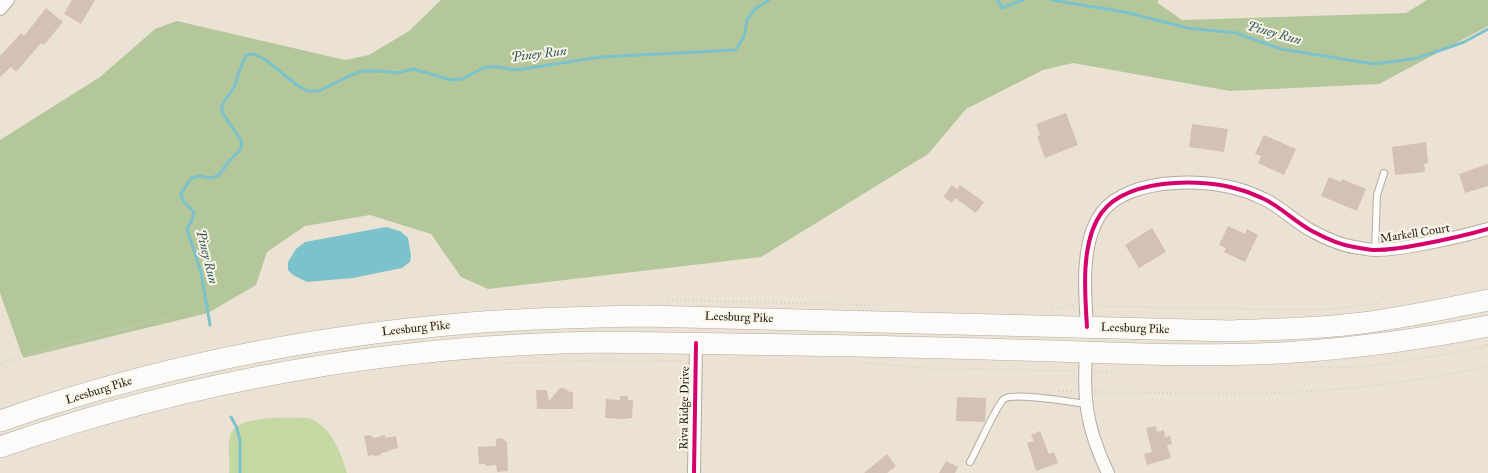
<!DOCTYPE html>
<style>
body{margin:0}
canvas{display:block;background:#ece2d4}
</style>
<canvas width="1488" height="473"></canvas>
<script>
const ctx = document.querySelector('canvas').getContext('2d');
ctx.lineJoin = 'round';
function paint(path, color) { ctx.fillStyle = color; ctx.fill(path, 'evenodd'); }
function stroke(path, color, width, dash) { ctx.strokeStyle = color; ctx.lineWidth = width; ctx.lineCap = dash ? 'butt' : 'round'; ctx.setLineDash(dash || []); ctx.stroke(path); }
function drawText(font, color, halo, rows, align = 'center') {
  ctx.font = font + ' "IM FELL Great Primer",serif'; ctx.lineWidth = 4; ctx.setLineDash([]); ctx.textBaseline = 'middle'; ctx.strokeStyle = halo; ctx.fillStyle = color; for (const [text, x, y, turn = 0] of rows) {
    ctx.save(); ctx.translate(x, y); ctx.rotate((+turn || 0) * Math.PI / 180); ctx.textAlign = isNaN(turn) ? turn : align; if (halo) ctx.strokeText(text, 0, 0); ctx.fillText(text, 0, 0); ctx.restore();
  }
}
paint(new Path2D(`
 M309 418C332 428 340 450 347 473H229C231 460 226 445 231 433 240 414 291 418 309 418Z`), '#c5d7a2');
paint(new Path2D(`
 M441 0H1158V3L1182 20 1406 13 1427 0H1488V26L1379 84 1230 91 1073 63 1043 70 966 109 928 154 761 257 488 289 461 277 431 234 370 215 305 226 267 252 256 285 208 313 23 358 0 293V140L100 77 155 29 177 21 345 60 369 55 409 31Z`), '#b3c79a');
paint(new Path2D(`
 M386 227 400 231 408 238 411 256 410 262 402 268 353 278 307 282 293 275 288 270V262L296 249 305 242Z`), '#7bc2cc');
stroke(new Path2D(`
 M998 0 1002 8 1023 0
 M1051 0 1125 12 1188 28 1236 33 1281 49 1374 64 1418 58 1464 42 1488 29
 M210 325 201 272 187 229 192 220 194 212 183 201 181 194 187 184 192 178 200 176 210 178 218 176 230 160 241 149V140L222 112V105L235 86 238 74 246 55 254 54 266 60 298 86 308 91H319L347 77 362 71H379L398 73 413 69 451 80 462 79 485 67H497L516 70 601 57 735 50 744 37 747 20 755 9 769 0
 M231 417 236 426 240 440V473`), '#7bc2cc', 3);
paint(new Path2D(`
 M72 0H95L81 24 64 14Z
 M46 8 63 22 44 45 41 43 16 72 11 67 0 77V56L21 33 24 36Z
 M1066 113 1078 145 1045 158 1037 136 1040 135 1036 124Z
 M1192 124 1228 129 1224 152 1189 147Z
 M1264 135 1296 149 1284 175 1258 163 1261 156 1255 154Z
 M1426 142 1428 163 1424 164 1425 172 1395 175 1392 147Z
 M1488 164V186L1465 193 1459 174Z
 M1329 177 1341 182 1342 179 1366 189 1357 211 1321 196Z
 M952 185 957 189 960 185 984 202 976 213 955 198 952 203 943 197Z
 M1228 226 1245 234 1247 229 1258 235 1245 262 1224 252 1226 248 1219 245Z
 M1152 228 1166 252 1139 268 1125 245Z
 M560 388H564L570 392H573V409H537L536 390H547L549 401Z
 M620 396H628V400H633L632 418 622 419 605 418 606 399 620 400Z
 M957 397 986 398 985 422 956 421Z
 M1156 426 1157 432 1164 430 1165 437 1170 436 1172 444 1167 445 1171 458 1147 465 1144 454 1152 452 1146 428Z
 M1040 431 1049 454 1054 452 1058 463 1036 471 1027 443 1034 441 1031 435Z
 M370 435 374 438 385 435V438L396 436 398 448 388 451V452L381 453V455L374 456 373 455 368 456 364 436Z
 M502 438 507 442 508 471 497 472 496 465 486 466 485 464H479L478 447 496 446V439Z
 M887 454 896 466 887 473H864Z
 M946 461 958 467 955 473H939Z`), '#d4c1b5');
const service = new Path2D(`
 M1375 250 1377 195 1384 173
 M970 462C976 452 997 404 1004 399 1013 392 1072 402 1086 404`);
const minor = new Path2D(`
 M0 9 8 0
 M1087 327C1085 294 1081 250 1097 220 1119 177 1202 177 1241 190 1249 192 1257 196 1264 199 1281 207 1295 222 1312 231 1325 238 1340 245 1354 247 1361 248 1368 250 1375 250 1391 250 1408 247 1423 244 1445 240 1467 235 1488 229
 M1086 352C1085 370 1084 389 1087 408 1090 431 1098 452 1108 473
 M694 473 696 343`);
const trunk = new Path2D(`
 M0 421C151 368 311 336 470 323 528 318 586 317 645 316L1232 331C1272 329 1313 329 1353 324 1399 319 1443 309 1488 300
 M0 447C192 380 396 345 600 342 728 344 856 345 985 349 1075 351 1167 357 1257 354 1335 351 1412 341 1488 326`);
stroke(service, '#b2aca2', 8);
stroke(minor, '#b2aca2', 14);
stroke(trunk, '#b2aca2', 22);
stroke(new Path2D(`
 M668 300 871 305
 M1097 306 1295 310 1333 309 1380 303
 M1052 310 1075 305
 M0 334V336
 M505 363 613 360 679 361
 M866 363 928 368 1075 371
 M0 364 70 342 128 328 152 321 172 317
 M1301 368 1353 367 1378 365 1475 349 1488 345
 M1095 371 1111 372 1119 370
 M1059 391H1075
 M1095 392C1142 392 1188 394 1235 394 1319 393 1406 385 1488 366`), '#d2cfcc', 2, [1, 3]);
stroke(service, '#fcfbf9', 6);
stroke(minor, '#fcfbf9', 12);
stroke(trunk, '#fcfbf9', 21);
stroke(new Path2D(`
 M1087 327C1085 294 1081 250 1097 220 1119 177 1202 177 1241 190 1249 192 1257 196 1264 199 1281 207 1295 222 1312 231 1325 238 1340 245 1354 247 1361 248 1368 250 1375 250 1391 250 1408 247 1423 244 1445 240 1467 235 1488 229
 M694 473 696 343`), '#d6006c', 4);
drawText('12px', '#1c1c1c', '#fcf5e5', [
 ["Markell Court",1415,234,-9],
 ["Leesburg Pike",739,318,2],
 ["Leesburg Pike",416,329,-6],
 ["Leesburg Pike",1135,329,2],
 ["Leesburg Pike",99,391,-17],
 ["Riva Ridge Drive",685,408,-89]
]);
drawText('italic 13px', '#2f5961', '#fcf5e5', [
 ["Piney Run",1274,34,16],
 ["Piney Run",539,55,-7],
 ["Piney Run",206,257,76]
]);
</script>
